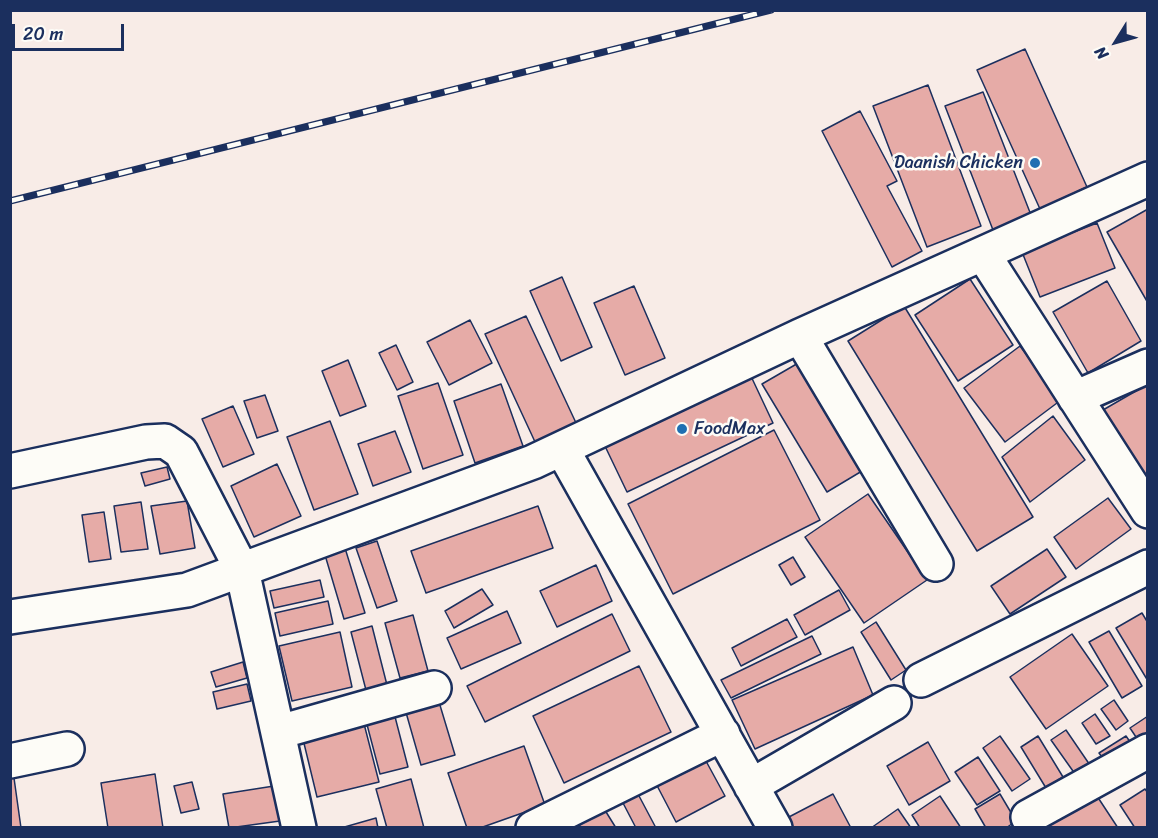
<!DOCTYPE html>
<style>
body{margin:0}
#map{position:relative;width:1158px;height:838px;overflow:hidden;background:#f8ece7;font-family:Sriracha,sans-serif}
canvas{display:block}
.frame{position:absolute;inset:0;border:12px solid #1b2f5e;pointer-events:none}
.north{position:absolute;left:1086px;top:12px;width:60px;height:60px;-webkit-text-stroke:4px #fdfcf7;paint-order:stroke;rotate:233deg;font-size:16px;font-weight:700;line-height:24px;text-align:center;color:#1b2f5e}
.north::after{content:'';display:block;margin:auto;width:21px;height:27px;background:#1b2f5e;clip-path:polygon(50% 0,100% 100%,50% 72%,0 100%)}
.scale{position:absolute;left:12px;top:24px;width:112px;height:27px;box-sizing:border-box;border:3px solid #1b2f5e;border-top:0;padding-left:8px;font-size:18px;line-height:21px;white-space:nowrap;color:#1b2f5e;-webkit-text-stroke:4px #fdfcf7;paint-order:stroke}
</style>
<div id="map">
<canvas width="1158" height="838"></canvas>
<div class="frame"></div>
<div class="north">N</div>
<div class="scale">20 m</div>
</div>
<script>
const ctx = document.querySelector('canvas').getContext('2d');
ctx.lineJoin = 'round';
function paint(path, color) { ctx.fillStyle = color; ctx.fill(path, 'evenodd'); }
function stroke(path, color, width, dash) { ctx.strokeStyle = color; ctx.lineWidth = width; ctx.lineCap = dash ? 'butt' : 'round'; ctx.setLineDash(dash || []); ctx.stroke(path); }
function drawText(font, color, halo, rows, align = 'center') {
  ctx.font = font + ' Sriracha,sans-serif'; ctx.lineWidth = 5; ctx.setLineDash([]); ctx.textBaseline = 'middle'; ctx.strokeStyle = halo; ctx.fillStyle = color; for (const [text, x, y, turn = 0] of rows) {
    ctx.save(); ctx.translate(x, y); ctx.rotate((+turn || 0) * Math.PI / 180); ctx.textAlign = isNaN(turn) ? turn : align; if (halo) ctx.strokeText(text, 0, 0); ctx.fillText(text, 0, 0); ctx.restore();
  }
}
const building = new Path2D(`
 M1025 49 1087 187 1040 209 977 70Z
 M928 85 981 226 927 247 873 106Z
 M983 92 1031 215 993 230 945 106Z
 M860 111 897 181 887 186 922 251 892 267 822 131Z
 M1148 209V303L1107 232Z
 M1097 223 1115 268 1040 297 1022 252Z
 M562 277 592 347 561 361 530 291Z
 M970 279 1013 345 958 381 915 315Z
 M1107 281 1141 341 1088 373 1053 312Z
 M634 286 665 358 625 375 594 303Z
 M904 306 1033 517 977 551 848 341Z
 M526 316 577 425 536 444 485 334Z
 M470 320 492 363 449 385 427 342Z
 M396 345 413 382 397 390 379 353Z
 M1020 346 1061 400 1005 442 964 388Z
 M348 360 366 406 340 416 322 371Z
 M800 362 867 468 827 492 762 384Z
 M749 372 773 423 627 492 603 442Z
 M438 383 463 455 423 469 398 396Z
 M501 384 523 446 475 463 454 401Z
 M1148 384V486L1103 410Z
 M265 395 278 431 257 438 244 401Z
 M233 406 254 454 223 467 202 419Z
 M1053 416 1085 460 1030 502 1002 457Z
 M330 421 358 494 314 510 287 437Z
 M774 430 820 520 673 594 628 504Z
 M395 431 411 472 373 486 358 444Z
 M277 464 301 516 254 537 231 486Z
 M167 467 170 479 145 486 141 473Z
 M868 494 927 580 864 623 805 537Z
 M1108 498 1131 529 1076 569 1054 537Z
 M187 501 195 548 160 554 151 506Z
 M141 502 148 549 121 552 114 506Z
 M538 506 553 548 426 593 411 551Z
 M104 512 111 559 89 562 82 515Z
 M377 541 397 601 377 608 356 548Z
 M345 548 365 613 344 619 325 555Z
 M1047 549 1066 577 1010 614 991 586Z
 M793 557 805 577 791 585 779 565Z
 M596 565 612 601 557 627 540 591Z
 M320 580 324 597 274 608 270 591Z
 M482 589 493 605 454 628 445 611Z
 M839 590 850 610 805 635 794 615Z
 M328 601 333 624 280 636 275 613Z
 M507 611 521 643 461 669 447 638Z
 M1142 613 1148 623V681L1116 628Z
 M612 614 630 651 485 722 467 686Z
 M413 615 428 671 400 678 385 623Z
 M787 619 797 637 741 666 732 648Z
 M876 622 906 670 891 680 861 632Z
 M372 626 388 689 367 694 351 632Z
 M1109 631 1142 686 1122 698 1089 642Z
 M340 632 352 687 292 701 279 646Z
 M1072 634 1108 686 1046 729 1010 677Z
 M812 636 821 654 731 698 721 680Z
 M853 647 873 695 755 749 732 700Z
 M243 662 247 678 216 687 211 672Z
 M639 666 671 732 564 783 533 716Z
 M247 684 251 701 217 709 213 692Z
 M436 692 455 755 421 765 403 702Z
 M1114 700 1128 721 1116 730 1101 709Z
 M393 709 408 767 380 774 365 717Z
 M1095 714 1110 736 1096 744 1082 723Z
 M362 716 379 782 317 797 301 731Z
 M1148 716V747L1144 749 1130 728Z
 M1066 730 1094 771 1080 781 1051 740Z
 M1000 736 1030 779 1012 791 983 748Z
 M1038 736 1063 777 1046 788 1021 747Z
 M1126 736 1137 752 1111 769 1099 753Z
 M928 742 950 781 909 805 887 766Z
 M524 746 545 805 480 828H467L448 773Z
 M700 750 725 796 676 822 652 776Z
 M978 757 1000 791 977 805 955 772Z
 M155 774 163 828H108L101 783Z
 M10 778H14L21 828H10Z
 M411 779 424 828H387L376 789Z
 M192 782 199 809 181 813 174 786Z
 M274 786 280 821 229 828 223 794Z
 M1145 789 1148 793V828H1135L1120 805Z
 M1095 793 1118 828H1042Z
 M638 794 656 828H636L623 803Z
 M833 794 851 828H792L787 818Z
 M1000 794 1016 821 1006 828H986L975 809Z
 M940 796 961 828H920L912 815Z
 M603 807 616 828H581L578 823Z
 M898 809 911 828H871Z
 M376 818 378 828H341Z`);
paint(building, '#e6aba7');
stroke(building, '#1b2f5e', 1.5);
const street = new Path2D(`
 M983 254 1148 511
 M800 336 936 564
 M1075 398 1148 366
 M562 449 775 828
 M10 471 146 442 165 441 181 452 242 570 299 828
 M10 617 187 590 533 462 800 336 1148 179
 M921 680 1148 567
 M279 732 434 688
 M10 761 67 749
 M751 786 894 703
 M1028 817 1148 751
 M533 828 723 734`);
stroke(street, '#1b2f5e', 38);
stroke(street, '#fdfcf7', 33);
const rail = new Path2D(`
 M10 201 771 10`);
stroke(rail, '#1b2f5e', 7);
stroke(rail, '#fdfcf7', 4.5, [14]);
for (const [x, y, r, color] of [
 [1035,163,6,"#1f6fb2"],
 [682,429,6,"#1f6fb2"]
]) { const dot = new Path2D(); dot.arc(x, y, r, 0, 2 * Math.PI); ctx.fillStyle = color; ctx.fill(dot); stroke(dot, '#fdfcf7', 2); }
drawText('18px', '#1b2f5e', '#fdfcf7', [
 ["Daanish Chicken",1023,163],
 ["FoodMax",694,429,"left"]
], 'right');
</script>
